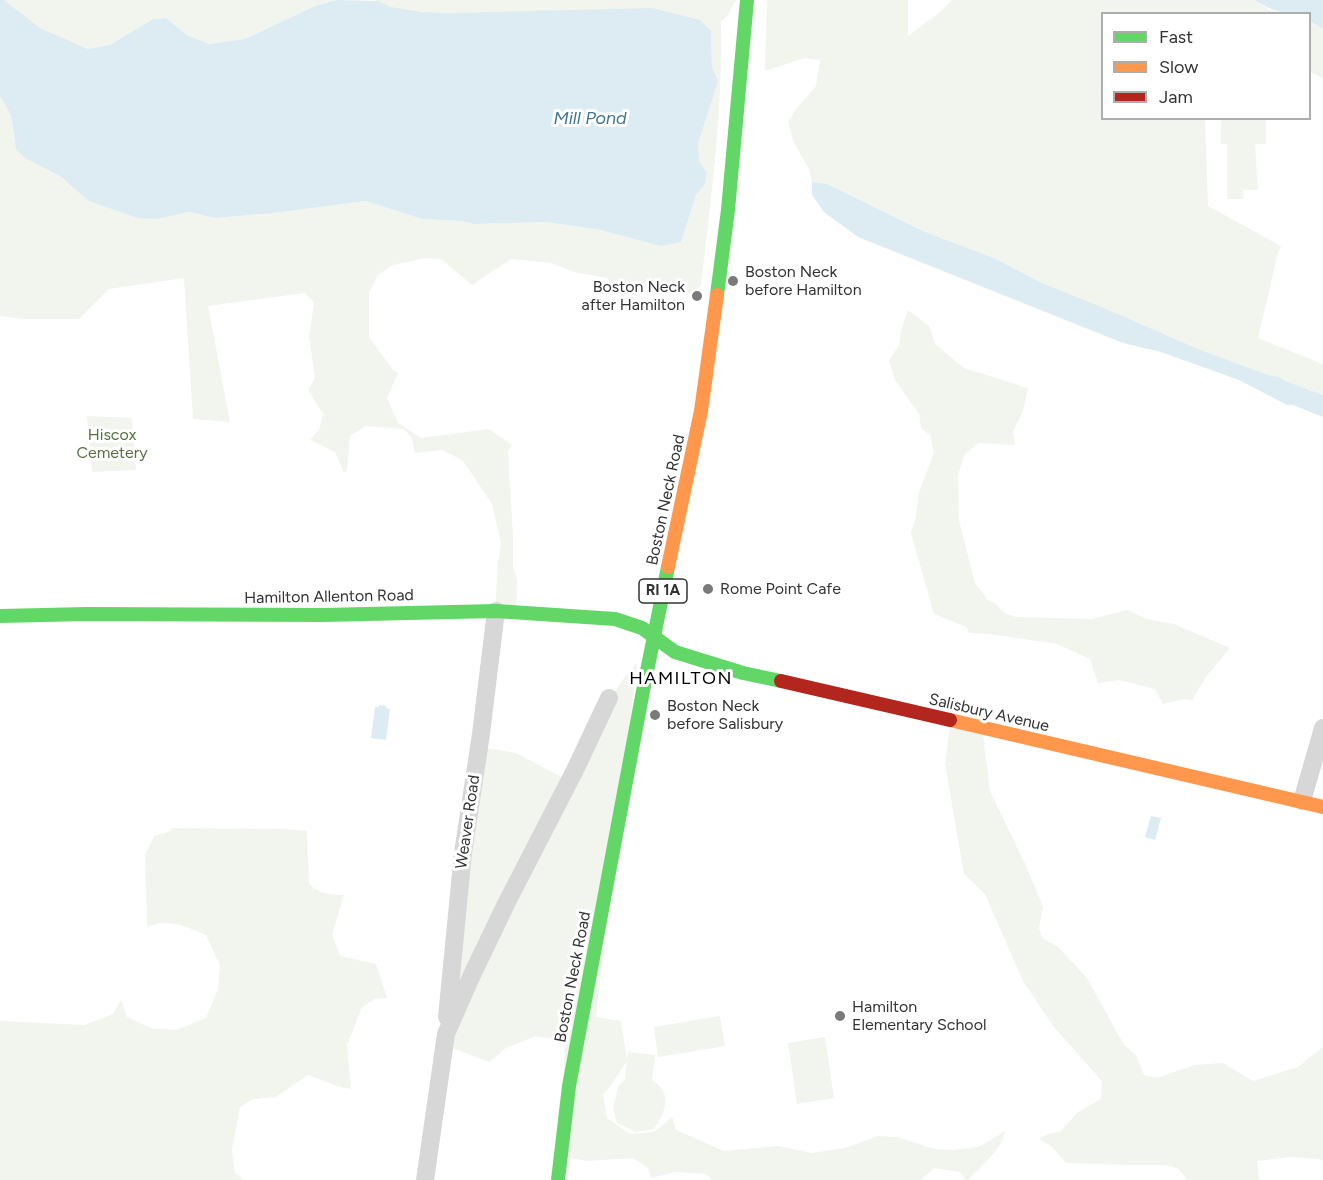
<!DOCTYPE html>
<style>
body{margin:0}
#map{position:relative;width:1323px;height:1180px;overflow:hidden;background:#fff;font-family:Figtree,sans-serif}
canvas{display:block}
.legend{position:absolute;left:1101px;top:12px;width:210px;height:108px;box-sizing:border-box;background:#fff;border:2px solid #adadad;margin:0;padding:8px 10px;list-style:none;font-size:18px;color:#333}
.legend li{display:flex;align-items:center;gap:12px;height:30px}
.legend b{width:30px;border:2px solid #adadad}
</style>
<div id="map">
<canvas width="1323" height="1180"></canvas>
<ul class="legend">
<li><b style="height:8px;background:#63d668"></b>Fast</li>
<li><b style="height:8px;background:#ff974d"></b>Slow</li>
<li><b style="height:8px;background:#b3261e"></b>Jam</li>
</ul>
</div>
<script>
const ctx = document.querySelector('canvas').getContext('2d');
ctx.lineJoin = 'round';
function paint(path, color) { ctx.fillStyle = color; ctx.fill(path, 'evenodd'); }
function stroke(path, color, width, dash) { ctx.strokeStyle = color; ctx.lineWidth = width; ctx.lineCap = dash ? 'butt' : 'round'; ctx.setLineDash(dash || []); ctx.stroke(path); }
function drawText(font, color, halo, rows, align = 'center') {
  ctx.font = font + ' Figtree,sans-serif'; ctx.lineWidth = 6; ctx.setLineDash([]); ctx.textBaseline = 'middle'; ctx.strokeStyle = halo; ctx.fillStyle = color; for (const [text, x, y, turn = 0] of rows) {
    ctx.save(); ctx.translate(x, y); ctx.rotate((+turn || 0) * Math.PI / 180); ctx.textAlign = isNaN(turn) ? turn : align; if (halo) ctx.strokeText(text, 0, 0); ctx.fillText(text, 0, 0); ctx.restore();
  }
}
paint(new Path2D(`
 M4 0H337L315 6 245 39 209 44 187 35 166 18 153 19 110 45 88 49 40 28Z
 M372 0H736L727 16 721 21C723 111 711 198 701 286L690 294C663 292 638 283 611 283L607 278 574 272 551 263 511 259 472 285 441 259 425 258 393 265 378 275 369 292V337L394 371 398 373 387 398 398 423 421 438 489 429 512 445 508 451 513 535V567L517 579 516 613 495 614 498 559 499 560 501 543 492 504 463 461 443 450 415 453 412 438 404 429 366 426 350 436 347 470 344 473 335 452 310 440 319 430 323 414 308 390 315 378 309 338 314 303 305 293 208 306 230 422 193 419 184 278 109 289 79 319H25L0 316V95L11 116 14 141 25 158 60 176 65 181 157 219 189 212 216 218 274 213 366 201 422 219 462 221 474 224 546 222 681 242 696 195 705 184 707 173 699 161 698 144 718 81 712 67 711 31 454 13C436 12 407 13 390 7 383 5 379 1 372 0Z
 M767 0H908V36L940 12 952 0H1254L1270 10 1284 13 1102 14V118L1205 119 1208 206 1281 246 1278 253 1258 338 1323 364V395L1283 380 1279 377 1268 375 1198 349 1042 283 994 258 923 231 827 184 812 182 809 169 793 141 788 122 796 109 816 86 820 60 805 58 765 71Z
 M1310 21 1323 29V78L1310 72Z
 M1221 119H1266V144H1255L1258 190H1243V199H1227V144H1221Z
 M908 310 929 326 935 344 964 368 1028 388 1023 411 1013 432 1015 445 978 443 964 456 958 475 959 521 975 583 988 600 996 604 1004 613 1016 617 1092 619 1127 610 1147 619 1174 624 1230 648 1206 677 1192 700 1185 699 1163 704 1155 689 1119 680 1098 683 1090 659 1057 644 990 634 969 633 966 627 934 614 911 533 916 516 918 495 934 453 930 435 921 428 919 414 895 380 889 361 899 345 901 330Z
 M87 416 132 418 136 470 92 472Z
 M637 663 596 1017 621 1021 627 1060 628 1052 655 1055 652 1080C674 1094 665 1112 654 1129L635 1132 617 1123 613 1109 618 1087 625 1079 627 1061 607 1091 603 1094 607 1118 630 1134 654 1132 672 1117 676 1130 724 1151 778 1146 812 1153 845 1148 878 1136 897 1137 935 1149 954 1150 977 1147 984 1144 1005 1131C1002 1150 980 1167 968 1180H966L960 1172 934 1168 921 1180H712L706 1174 676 1172 651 1178 648 1168 633 1158 587 1161 560 1156 565 1041 536 1036 506 1048 489 1062 442 1044 481 747 516 753 567 780C588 740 606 696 637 663Z
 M950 725 983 734 990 791 1027 868 1043 907 1039 928 1042 938 1057 946 1087 978 1124 1045 1136 1055 1144 1075 1157 1078 1194 1065 1223 1063 1253 1081 1298 1067 1323 1047V1161L1319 1159 1291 1157 1257 1161 1259 1180H1187L1179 1169 1166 1165H1124L1066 1163 1052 1147 1039 1139 1046 1135 1061 1131 1078 1112 1101 1099 1102 1081 1053 1026 1023 981 985 894 964 874 945 764Z
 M172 828 282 829 307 831 309 883C320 895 328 894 344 895L332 934 340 956 376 964 387 998 375 999 362 1007 347 1045 351 1089 340 1087 308 1075 276 1097 253 1099 240 1107 232 1150 235 1173 244 1180H0V1021L85 1025 113 1014 121 1000 127 1017 151 1028 176 1030 206 1018 218 989 220 966 206 935C185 926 169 918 147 927L145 856 154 836 168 832Z
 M720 1016 725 1046 658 1057 654 1027Z
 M825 1037 834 1098 797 1104 788 1043Z`), '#f1f5ed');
paint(new Path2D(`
 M0 0H4L40 28 88 49 110 45 153 19 166 18 187 35 209 44 245 39 315 6 337 0 379 1 390 7 422 12 454 13 652 8 700 20 711 31 712 67 718 81 698 144 699 161 707 173 705 184 696 195 681 242 661 246 601 230 546 222 474 224 462 221 422 219 366 201 274 213 216 218 189 212 157 219 138 218 89 201 60 176 25 158 16 149 11 116 0 95Z
 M1254 0H1323V29L1310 21V14C1284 14 1276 13 1254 0Z
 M812 182 827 184 923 231 994 258 1042 283 1106 309 1198 349 1268 375 1279 377 1283 380 1323 395V417L1293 405H1287L1239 380 1161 352 1123 343 858 237 824 212 812 195Z
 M379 705 386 706V708L390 709 386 740 371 738 375 707H379Z
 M1151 816 1161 818 1155 840 1145 837Z`), '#ddebf3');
stroke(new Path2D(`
 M1302 801 1323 728
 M447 1017 463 853 481 734 496 611
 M425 1180 446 1034 471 977 506 904 575 770 609 698`), '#d7d7d7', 18);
stroke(new Path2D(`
 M717 295 728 210 747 0
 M0 616 86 614 323 615 496 611 615 619 642 628 675 652 743 673 781 681
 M558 1180 569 1086 643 691 668 567`), '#63d668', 14);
stroke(new Path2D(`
 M668 567 701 411 717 295
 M950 720 1323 807`), '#ff974d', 14);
stroke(new Path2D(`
 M781 681 950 720`), '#b3261e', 14);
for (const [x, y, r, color] of [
 [733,281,6,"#7a7a7a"],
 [697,296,6,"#7a7a7a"],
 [708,589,6,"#7a7a7a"],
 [655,715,6,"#7a7a7a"],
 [840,1016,6,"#7a7a7a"]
]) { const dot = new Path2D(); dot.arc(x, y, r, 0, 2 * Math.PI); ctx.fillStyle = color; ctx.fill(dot); stroke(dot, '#fff', 2); }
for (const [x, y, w] of [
 [663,591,48]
]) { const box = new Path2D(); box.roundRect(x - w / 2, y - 12, w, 24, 4.5); ctx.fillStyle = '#fff'; ctx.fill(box); stroke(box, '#333', 1.5); }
drawText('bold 15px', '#333', null, [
 ["RI 1A",663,591]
]);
drawText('16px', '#333', '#fff', [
 ["Boston Neck",745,272],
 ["before Hamilton",745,290],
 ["Boston Neck",685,287,"right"],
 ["after Hamilton",685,305,"right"],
 ["Rome Point Cafe",720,589],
 ["Boston Neck",667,706],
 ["before Salisbury",667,724],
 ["Hamilton",852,1007],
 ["Elementary School",852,1025]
], 'left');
drawText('16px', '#56703f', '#fff', [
 ["Hiscox",112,435],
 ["Cemetery",112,453]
]);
drawText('16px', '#333', '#fff', [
 ["Boston Neck Road",666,500,-78],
 ["Hamilton Allenton Road",329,597,-1],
 ["Salisbury Avenue",989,713,13],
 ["Weaver Road",468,822,-82],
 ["Boston Neck Road",573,977,-79]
]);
drawText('italic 18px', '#3f7597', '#fff', [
 ["Mill Pond",590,119]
]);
ctx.letterSpacing = '1.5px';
drawText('18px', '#000', '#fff', [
 ["HAMILTON",681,679]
]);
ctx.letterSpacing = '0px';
</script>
